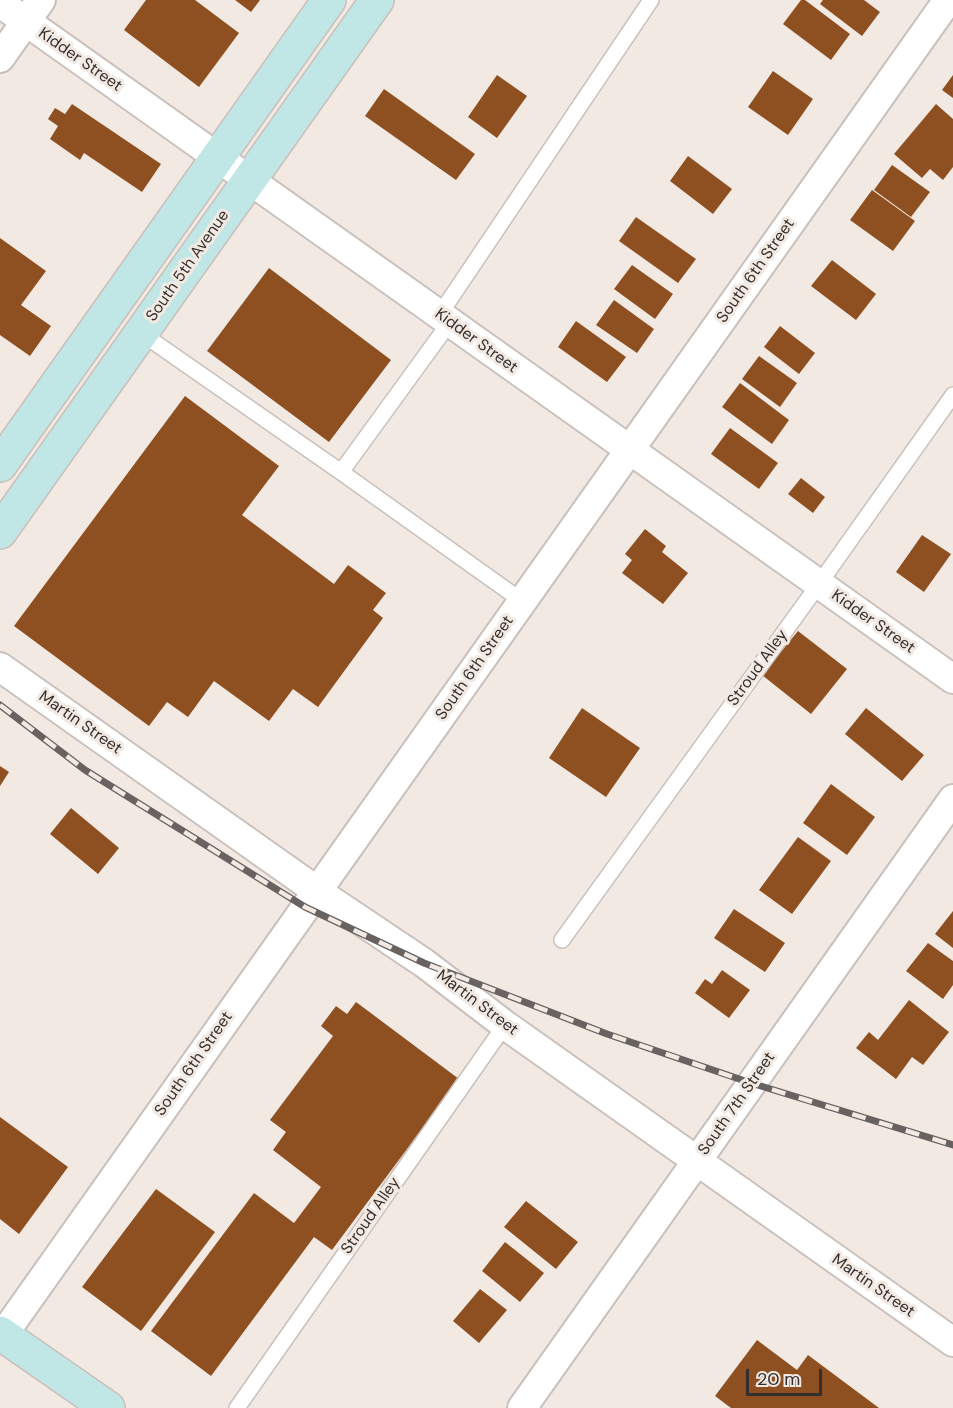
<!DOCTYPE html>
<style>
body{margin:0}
#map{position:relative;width:953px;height:1408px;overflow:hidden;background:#f2e9e3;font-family:"DM Sans",sans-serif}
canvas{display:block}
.scale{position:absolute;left:746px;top:1369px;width:76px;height:27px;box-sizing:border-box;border:3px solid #332f2d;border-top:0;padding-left:8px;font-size:18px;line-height:21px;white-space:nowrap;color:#332f2d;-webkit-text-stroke:4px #f2e9e3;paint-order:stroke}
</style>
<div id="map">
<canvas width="953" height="1408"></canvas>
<div class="scale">20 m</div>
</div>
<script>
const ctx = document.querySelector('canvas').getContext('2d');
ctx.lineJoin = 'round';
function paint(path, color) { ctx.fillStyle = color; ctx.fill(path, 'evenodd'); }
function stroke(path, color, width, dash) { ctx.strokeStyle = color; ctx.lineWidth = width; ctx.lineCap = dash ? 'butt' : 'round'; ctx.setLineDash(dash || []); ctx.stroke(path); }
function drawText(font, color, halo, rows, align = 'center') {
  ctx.font = font + ' "DM Sans",sans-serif'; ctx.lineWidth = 6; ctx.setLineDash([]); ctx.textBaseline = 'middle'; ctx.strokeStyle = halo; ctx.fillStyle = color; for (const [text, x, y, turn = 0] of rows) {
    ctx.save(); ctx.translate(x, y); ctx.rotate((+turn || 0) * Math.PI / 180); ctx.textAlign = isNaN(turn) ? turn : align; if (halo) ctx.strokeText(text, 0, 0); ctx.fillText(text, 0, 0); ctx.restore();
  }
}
paint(new Path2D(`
 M146 0H195L239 33 199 87 124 30Z
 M235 0H260L251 12Z
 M801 0H805L850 34 831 60 783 24Z
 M823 0H864L880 12 862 36 820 4Z
 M773 71 813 99 788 135 748 107Z
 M497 75 527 96 497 138 468 117Z
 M953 75V98L942 90Z
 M384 89 475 154 456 180 365 116Z
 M72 104 161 164 142 192 84 153 80 160 50 139 58 126 48 119 55 108 65 114Z
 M936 104 953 119V167L943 180 930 169 922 178 894 154Z
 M688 156 732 189 713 214 670 181Z
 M892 165 930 192 911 217 874 190Z
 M872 190 915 221 893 251 850 220Z
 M636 217 696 259 678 283 619 241Z
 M0 238 46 271 21 305 51 326 30 356 0 335Z
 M832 260 876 294 856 320 811 286Z
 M632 265 673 294 655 319 614 289Z
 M269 268 391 360 329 442 207 351Z
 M614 300 654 329 637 353 596 325Z
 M576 321 626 357 607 382 558 347Z
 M780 326 815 353 799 374 764 347Z
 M759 356 797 383 780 407 742 379Z
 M740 383 789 420 772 444 722 407Z
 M185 396 279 466 242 515 334 584 348 565 386 593 373 610 383 618 318 707 293 689 269 721 214 681 188 717 167 702 149 726 14 626Z
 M730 428 778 463 759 489 711 454Z
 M801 478 825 497 813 513 788 494Z
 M645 529 666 546 662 552 688 573 663 604 622 573 632 560 625 554Z
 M922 535 951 554 924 592 896 572Z
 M798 631 847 669 811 714 762 675Z
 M582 708 640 748 606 797 549 758Z
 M866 708 924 755 902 781 845 734Z
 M0 766 9 772 0 786Z
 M831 784 875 817 847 855 803 823Z
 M71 808 119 848 98 874 50 834Z
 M798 837 831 861 792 914 759 890Z
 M734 909 785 943 765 972 714 938Z
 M953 911V948L935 934Z
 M928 943 953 961V985L943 999 906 971Z
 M722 970 750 990 729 1018 695 993 705 979 712 984Z
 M909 1000 949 1032 923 1065 912 1057 896 1079 856 1048 869 1032 878 1040Z
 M356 1002 459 1079 332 1250 314 1237 211 1376 151 1331 254 1193 294 1223 321 1187 273 1150 286 1132 270 1120 333 1036 321 1026 336 1006 347 1014Z
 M0 1117 68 1167 19 1234 0 1219Z
 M156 1189 215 1232 141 1331 82 1287Z
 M526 1201 578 1242 556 1269 504 1227Z
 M505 1242 544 1273 520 1302 482 1271Z
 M480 1289 507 1310 479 1343 453 1321Z
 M757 1340 797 1370 808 1355 879 1408H731L715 1396Z`), '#8f5021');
const lane = new Path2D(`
 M440 314 651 0
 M141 333 341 472 522 601
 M341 472 450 322
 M562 940 819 584 953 395
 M237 1408 505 1025`);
const street = new Path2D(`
 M0 3 953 679
 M0 58 41 0
 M0 667 327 898 424 963 505 1025 953 1342
 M3 1335 948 0
 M522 1408 953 799`);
const secondary = new Path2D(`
 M0 465 329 0
 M0 532 377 0
 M0 1333 108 1408`);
stroke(lane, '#cac0bb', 18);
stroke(street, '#cac0bb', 32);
stroke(secondary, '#cac0bb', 36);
stroke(lane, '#fff', 15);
stroke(street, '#fff', 28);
stroke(secondary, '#c0e6e6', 33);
const rail = new Path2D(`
 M0 705 85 770 305 907 424 963 607 1034 751 1083 953 1145`);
stroke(rail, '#686360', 7);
stroke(rail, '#f2e9e3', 4.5, [14]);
drawText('16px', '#332f2d', '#f2e9e3', [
 ["Kidder Street",80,60,35],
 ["South 5th Avenue",188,266,-55],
 ["South 6th Street",756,271,-55],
 ["Kidder Street",476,341,36],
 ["Kidder Street",873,622,35],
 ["South 6th Street",475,668,-55],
 ["Stroud Alley",758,668,-54],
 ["Martin Street",80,723,35],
 ["Martin Street",477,1003,37],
 ["South 6th Street",194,1064,-55],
 ["South 7th Street",737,1104,-55],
 ["Stroud Alley",371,1216,-55],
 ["Martin Street",873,1286,35]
]);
</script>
